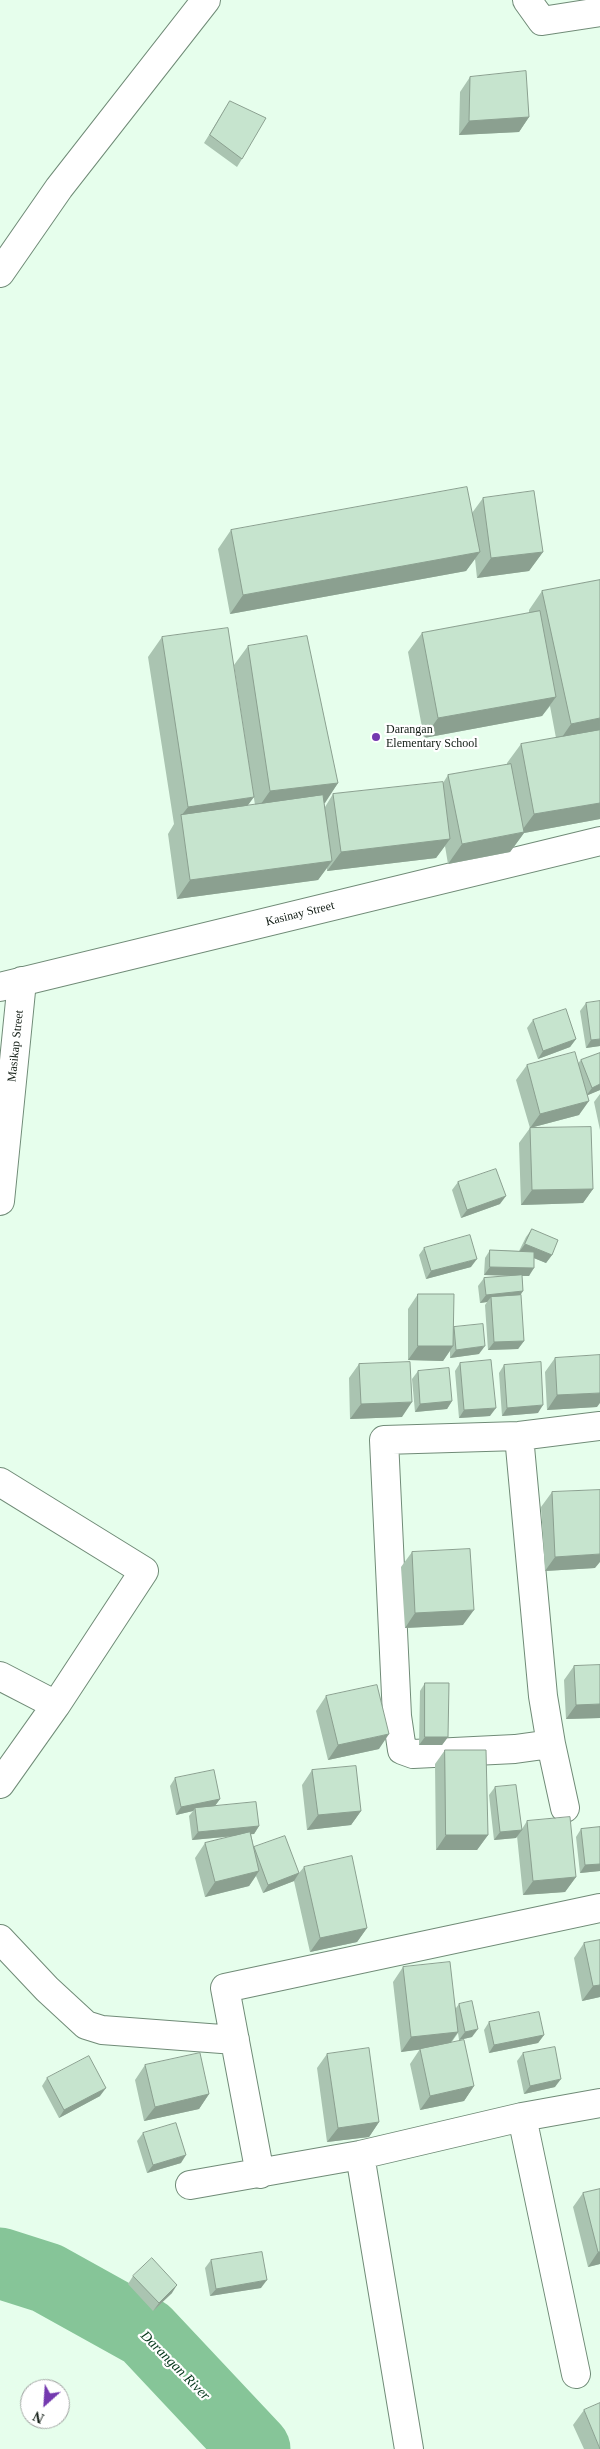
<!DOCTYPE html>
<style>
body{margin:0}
#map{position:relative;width:600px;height:2449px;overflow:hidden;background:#e6feec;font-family:Georgia,serif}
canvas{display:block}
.north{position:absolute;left:20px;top:2379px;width:50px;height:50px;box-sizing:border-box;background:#fff;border:1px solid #a0a4a1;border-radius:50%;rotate:206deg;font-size:14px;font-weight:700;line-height:20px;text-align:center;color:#111c14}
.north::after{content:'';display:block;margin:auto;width:18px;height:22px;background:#7439af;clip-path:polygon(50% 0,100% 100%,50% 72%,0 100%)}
</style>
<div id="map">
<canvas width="600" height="2449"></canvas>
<div class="north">N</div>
</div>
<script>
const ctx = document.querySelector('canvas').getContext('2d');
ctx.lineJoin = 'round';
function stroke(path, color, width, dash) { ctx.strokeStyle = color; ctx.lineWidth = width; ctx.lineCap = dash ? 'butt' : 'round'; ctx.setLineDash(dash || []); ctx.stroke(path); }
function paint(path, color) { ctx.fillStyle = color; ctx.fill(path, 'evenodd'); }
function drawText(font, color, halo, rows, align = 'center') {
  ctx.font = font + ' Georgia,serif'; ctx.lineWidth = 4.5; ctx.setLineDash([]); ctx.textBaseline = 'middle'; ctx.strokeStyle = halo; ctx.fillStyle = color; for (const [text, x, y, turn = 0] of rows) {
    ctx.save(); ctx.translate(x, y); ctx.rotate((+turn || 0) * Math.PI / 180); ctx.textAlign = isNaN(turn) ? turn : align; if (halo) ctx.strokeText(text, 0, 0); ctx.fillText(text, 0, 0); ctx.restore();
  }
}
stroke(new Path2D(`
 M0 2263 47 2278 146 2333 255 2449`), '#86c598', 71);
const street = new Path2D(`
 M527 0 542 21 600 12
 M0 273 59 188 206 0
 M0 1201 22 981
 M519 1436 543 1696 551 1744 515 1749 413 1754 402 1750 397 1716 384 1440 519 1436 600 1426
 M0 1482 144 1571 56 1705 0 1784
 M0 1676 56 1705
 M551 1744 565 1808
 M0 1939 47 1989 86 2025 102 2030 235 2040
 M522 2117 576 2374
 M360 2155 409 2449
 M260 2174 225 1988 600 1908
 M190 2185 360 2155 522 2117 600 2103`);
const secondary = new Path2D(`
 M0 987 600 841`);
stroke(street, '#708b77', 30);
stroke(secondary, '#708b77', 30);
stroke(street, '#fff', 28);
stroke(secondary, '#fff', 28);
paint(new Path2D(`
 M470 77 529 117 519 132 459 135 460 92Z
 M230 101 242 159 237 167 204 143Z
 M483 498 543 552 529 571 477 578 475 559 466 571 230 614 218 549 231 530 472 513Z
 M600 580V819L524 833 510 852 448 864 445 846 436 858 327 871V868L318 880 177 899 168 834 174 824 148 657 162 637 247 806 255 805 234 665 248 646 338 783 324 803 325 807 333 794 443 783 448 775 507 765V763L521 744 556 738 550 706 542 716 424 738 408 652 422 633 529 613V610L542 591Z
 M586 1003 600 1046 586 1048 580 1011Z
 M533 1020 576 1039 570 1047 538 1059 527 1028Z
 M600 1053V1090L587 1095 579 1115 530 1128 516 1080 527 1065 578 1063 581 1060Z
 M600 1094V1130L594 1102Z
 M530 1128 593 1189 583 1203 521 1205 519 1143Z
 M458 1182 500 1204 461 1218 452 1190Z
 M532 1229 552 1255 546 1263 534 1258 529 1276H522L523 1291 520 1296 524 1341 518 1349 488 1350 485 1305 487 1302 480 1303 478 1286 484 1278 514 1276 484 1275 485 1258 490 1250 519 1251 526 1237Z
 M424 1248 471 1267 426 1279 419 1255Z
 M418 1294 453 1328 479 1354 450 1358V1351L443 1361 408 1360V1309Z
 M555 1358 597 1407 547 1410 545 1372Z
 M460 1363 490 1416 459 1418 455 1371Z
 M359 1364 402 1417 350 1419 349 1378Z
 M504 1365 538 1413 502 1416 499 1373Z
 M418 1371 452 1401 447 1409 415 1412 412 1379Z
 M552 1492 595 1568 545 1571 541 1507Z
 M412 1552 463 1625 405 1628 401 1567Z
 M574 1666 600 1718 566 1719 564 1680Z
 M425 1683 448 1737 442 1745H419L420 1691Z
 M326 1696 379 1749 328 1760 316 1711Z
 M445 1750 488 1835 477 1850H436L435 1764Z
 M312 1770 361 1811 351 1825 307 1830 302 1785Z
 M175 1778 220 1799 215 1806 259 1826 254 1834H251L254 1848 299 1873 304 1867 367 1928 357 1942 310 1952 294 1881 263 1893 256 1876 249 1886 205 1897 195 1858 205 1843 237 1836 192 1840 189 1816 193 1811 176 1815 170 1786Z
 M495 1787 522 1829 527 1821 576 1877 565 1892 523 1895 517 1836 516 1838 494 1840 489 1795Z
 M600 1827V1871L580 1873 576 1837 581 1829Z
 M600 1940V1997L582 2001 574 1958 584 1943Z
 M403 1967 456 2008 459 2004 472 2037 459 2040 458 2033 451 2043 474 2086 464 2101 420 2110 410 2064 420 2049 401 2052 393 1982Z
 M489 2022 544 2035 538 2043 489 2053 484 2030Z
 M523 2053 555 2087 524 2094 517 2061Z
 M327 2054 379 2122 369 2137 327 2142 317 2068Z
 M145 2065 209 2094 199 2109 144 2121 135 2080Z
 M47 2078 100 2096 59 2118 42 2086Z
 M143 2133 181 2163 147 2173 137 2141Z
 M600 2189V2264L588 2267 573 2207 583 2193Z
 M211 2260 261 2288 210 2296 205 2268Z
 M133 2276 172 2293 153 2311 128 2284Z
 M584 2410 600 2449H584L573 2425Z`), '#aac4b1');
paint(new Path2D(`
 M529 117 519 132 459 135 469 121Z
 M480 552 466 571 230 614 243 595Z
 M543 552 529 571 477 578 491 558Z
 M556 697 542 716 424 738 438 718Z
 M600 718V735L558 743 571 724Z
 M338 783 325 803 256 811 270 791Z
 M254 797 240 816H181L188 807Z
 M600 803V819L524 833 510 852 448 864 462 844 520 833 534 814Z
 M450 839 436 858 327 871 341 852Z
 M332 861 318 880 177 899 190 880Z
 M576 1039 570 1047 538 1059 543 1051Z
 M600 1039V1046L586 1048 591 1040Z
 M600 1084V1090L586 1096 592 1088Z
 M589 1101 579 1115 530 1128 540 1114Z
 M593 1189 583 1203 521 1205 532 1190Z
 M506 1196 500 1204 461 1218 467 1210Z
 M525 1244 552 1255 546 1263 519 1252Z
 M477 1259 471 1267 426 1279 431 1271Z
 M490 1267 534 1268 529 1276 484 1275Z
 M523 1291 517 1299 491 1297 487 1302 480 1303 486 1295Z
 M524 1341 518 1349 488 1350 494 1342Z
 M418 1346H453L443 1361 408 1360Z
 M485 1346 479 1354 450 1358 456 1350Z
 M600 1393V1403L597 1407 547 1410 557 1395Z
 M452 1401 447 1409 415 1412 420 1404Z
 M412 1402 402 1417 350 1419 361 1404Z
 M543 1405 538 1413 502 1416 507 1408Z
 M496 1408 490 1416 459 1418 464 1410Z
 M600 1554V1562L595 1568 545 1571 555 1557Z
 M474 1610 463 1625 405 1628 415 1613Z
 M600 1704V1718L566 1719 576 1705Z
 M389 1734 379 1749 328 1760 338 1745Z
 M425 1737H448L442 1745H419Z
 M220 1799 214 1807 195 1808 193 1811 176 1815 181 1807Z
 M361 1811 351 1825 307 1830 318 1815Z
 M259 1826 254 1834 192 1840 198 1832Z
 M522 1830 516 1838 494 1840 500 1832Z
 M446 1835H488L477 1850H436Z
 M600 1864V1871L580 1873 585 1865Z
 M259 1871 249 1886 205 1897 215 1882Z
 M299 1873 294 1881 263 1893 268 1885Z
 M576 1877 565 1892 523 1895 533 1881Z
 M367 1928 357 1942 310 1952 320 1938Z
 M600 1985V1997L582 2001 593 1986Z
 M478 2029 472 2037 459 2040 465 2032Z
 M458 2032 448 2046 401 2052 411 2037Z
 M544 2035 538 2043 489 2053 494 2045Z
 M561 2079 555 2087 524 2094 530 2086Z
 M474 2086 464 2101 420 2110 430 2096Z
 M106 2088 100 2096 59 2118 64 2110Z
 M209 2094 199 2109 144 2121 155 2107Z
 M379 2122 369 2137 327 2142 338 2128Z
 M186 2155 181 2163 147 2173 153 2165Z
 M598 2252H600V2264L588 2267Z
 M267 2280 261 2288 210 2296 216 2289Z
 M177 2285 172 2293 153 2311 159 2303Z`), '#8ba090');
const building = new Path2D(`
 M526 71 529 117 469 121 470 77Z
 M230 101 266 118 242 159 210 135Z
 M467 487 480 552 243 595 231 530Z
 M534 491 543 552 491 558 483 498Z
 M600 580V718L571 724 542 591Z
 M540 611 556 697 438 718 422 633Z
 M228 628 254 797 188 807 162 637Z
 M307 636 338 783 270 791 248 646Z
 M600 730V803L534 814 521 744Z
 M511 764 524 832 462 844 448 775Z
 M443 782 450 839 341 852 333 794Z
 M323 795 332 861 190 880 181 815Z
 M600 1001V1039L591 1040 586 1003Z
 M566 1009 576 1039 543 1051 533 1020Z
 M575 1052 589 1101 540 1114 527 1065Z
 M600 1053V1084L592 1088 581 1060Z
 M591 1127 593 1189 532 1190 530 1128Z
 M496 1169 506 1196 467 1210 458 1182Z
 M532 1229 558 1240 552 1255 525 1244Z
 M470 1235 477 1259 431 1271 424 1248Z
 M490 1250 534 1252V1268L490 1267Z
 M522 1275 523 1291 486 1295 484 1278Z
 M418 1294H454L453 1346H418Z
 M521 1295 524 1341 494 1342 491 1297Z
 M483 1324 485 1346 456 1350 454 1327Z
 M600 1355V1393L557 1395 555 1358Z
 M491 1360 496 1408 464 1410 460 1363Z
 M410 1362 412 1402 361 1404 359 1364Z
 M541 1362 543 1405 507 1408 504 1365Z
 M449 1368 452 1401 420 1404 418 1371Z
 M600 1490V1554L555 1557 552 1492Z
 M470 1549 474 1610 415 1613 412 1552Z
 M600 1665V1704L576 1705 574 1666Z
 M425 1683H449L448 1737H425Z
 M377 1685 389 1734 338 1745 326 1696Z
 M445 1750H486L488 1835H446Z
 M356 1766 361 1811 318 1815 312 1770Z
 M214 1770 220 1799 181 1807 175 1778Z
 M516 1785 522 1830 500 1832 495 1787Z
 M256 1802 259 1826 198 1832 195 1808Z
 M570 1817 576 1877 533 1881 527 1821Z
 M600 1827V1864L585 1865 581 1829Z
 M250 1832 259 1871 215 1882 205 1843Z
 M285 1836 299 1873 268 1885 254 1847Z
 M352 1856 367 1928 320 1938 304 1867Z
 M600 1940V1985L593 1986 584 1943Z
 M450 1962 458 2032 411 2037 403 1967Z
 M472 2001 478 2029 465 2032 459 2004Z
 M539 2012 544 2035 494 2045 489 2022Z
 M464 2040 474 2086 430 2096 420 2049Z
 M555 2047 561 2079 530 2086 523 2053Z
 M369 2048 379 2122 338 2128 327 2054Z
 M200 2053 209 2094 155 2107 145 2065Z
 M89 2056 106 2088 64 2110 47 2078Z
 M176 2123 186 2155 153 2165 143 2133Z
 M600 2189V2252H598L583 2193Z
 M262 2252 267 2280 216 2289 211 2260Z
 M152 2258 177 2285 159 2303 133 2276Z
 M600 2403V2449L584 2410Z`);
paint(building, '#c6e4ce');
stroke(building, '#8ba090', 1);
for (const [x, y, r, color] of [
 [376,737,5,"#7439af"]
]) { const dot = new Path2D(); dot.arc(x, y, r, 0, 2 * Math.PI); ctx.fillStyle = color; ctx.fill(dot); stroke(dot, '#fff', 2); }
drawText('12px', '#111c14', '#fff', [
 ["Darangan",386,730],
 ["Elementary School",386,744]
], 'left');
drawText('12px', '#111c14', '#fff', [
 ["Kasinay Street",300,914,-14],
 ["Masikap Street",16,1046,-84]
]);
drawText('italic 14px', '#033619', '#fff', [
 ["Darangan River",175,2366,45]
]);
</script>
